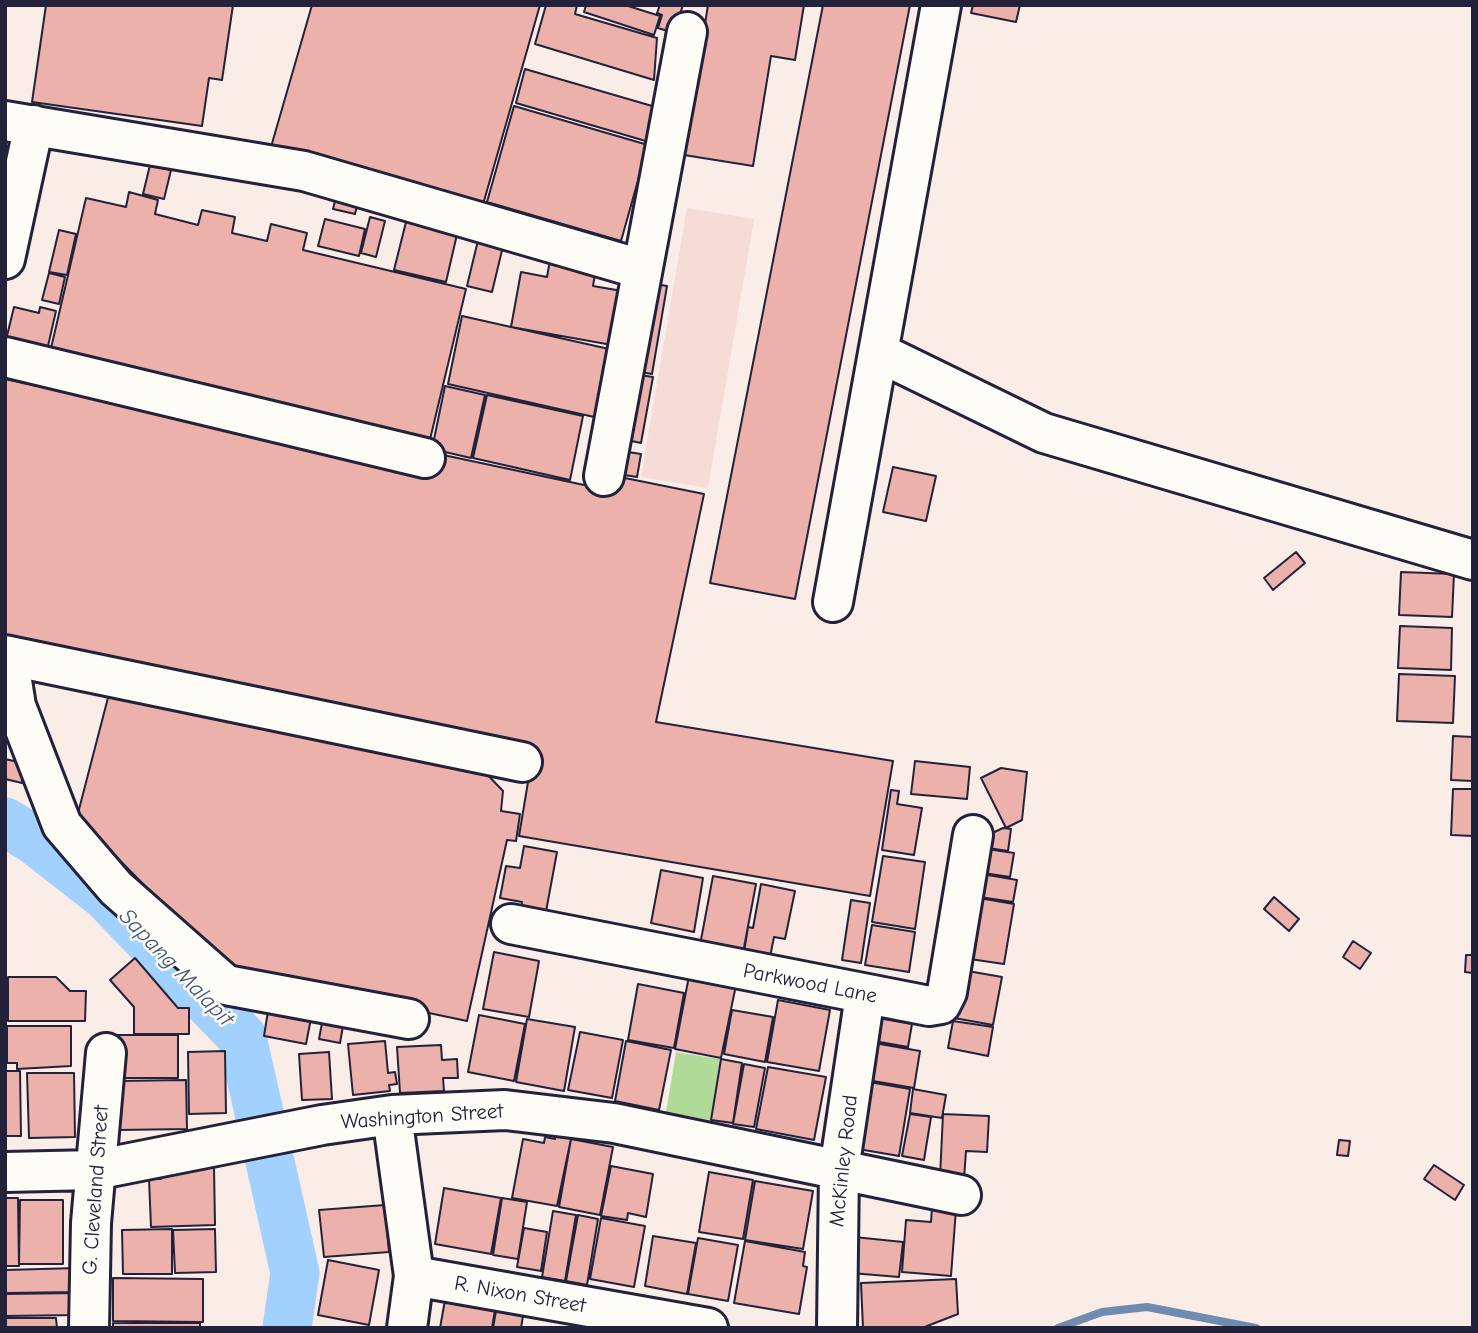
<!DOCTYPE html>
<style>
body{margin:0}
#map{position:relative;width:1478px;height:1333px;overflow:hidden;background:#faede8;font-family:"Comic Neue",sans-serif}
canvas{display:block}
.frame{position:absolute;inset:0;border:7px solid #22223b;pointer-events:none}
</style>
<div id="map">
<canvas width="1478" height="1333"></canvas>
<div class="frame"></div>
</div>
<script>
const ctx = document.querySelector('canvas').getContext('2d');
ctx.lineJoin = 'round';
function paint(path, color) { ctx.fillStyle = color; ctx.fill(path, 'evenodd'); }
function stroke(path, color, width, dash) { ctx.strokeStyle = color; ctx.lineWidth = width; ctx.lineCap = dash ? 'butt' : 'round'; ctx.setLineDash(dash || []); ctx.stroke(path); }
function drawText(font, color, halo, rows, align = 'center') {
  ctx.font = font + ' "Comic Neue",sans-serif'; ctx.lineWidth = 5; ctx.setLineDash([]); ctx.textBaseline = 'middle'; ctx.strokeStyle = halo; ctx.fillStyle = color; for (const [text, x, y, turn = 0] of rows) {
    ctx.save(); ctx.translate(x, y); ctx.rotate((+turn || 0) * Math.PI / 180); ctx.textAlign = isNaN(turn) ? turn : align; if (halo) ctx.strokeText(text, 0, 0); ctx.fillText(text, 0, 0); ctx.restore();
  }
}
paint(new Path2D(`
 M687 208 754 219 708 488 641 477Z`), '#f6dbd6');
paint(new Path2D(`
 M676 1052 720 1059 710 1120 666 1112Z`), '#b0da97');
stroke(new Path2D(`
 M1058 1328 1102 1312 1147 1307 1256 1328`), '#6f8bb0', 8);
stroke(new Path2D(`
 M5 822 33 839 106 896 242 1037 295 1273 287 1328`), '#a2d1fe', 49);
const building = new Path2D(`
 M46 5H233L222 80 209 78 202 126 32 102Z
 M312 5H540L482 208 271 147Z
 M546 5H577L575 14 657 38 654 80 535 44Z
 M586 5H625L660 16 654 35 584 12Z
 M660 5H683L674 33 658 28 662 15 657 13Z
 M708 5H804L795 60 771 56 753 166 684 155Z
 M823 5H910L795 599 710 583Z
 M973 5H1020L1016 22 971 13Z
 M525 69 659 108 649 142 516 103Z
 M514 106 648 145 621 241 487 202Z
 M150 165 171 170 164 199 143 194Z
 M129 192 158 200 155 214 198 225 202 210 235 217 232 233 267 241 271 224 307 233 303 250 466 289 427 452 48 361 86 198 126 207Z
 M337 193 359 198 355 214 333 209Z
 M370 217 385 221 376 257 361 253Z
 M407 218 458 230 446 282 394 270Z
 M325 219 365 229 359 256 318 246Z
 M59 230 76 234 67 275 49 272Z
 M479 236 504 242 492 292 467 286Z
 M550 260 596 268 593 286 622 291 612 345 511 327 521 272 547 277Z
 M49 273 65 277 59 304 42 300Z
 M649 283 667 286 652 374 634 371Z
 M14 307 39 313 40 307 56 311 45 359 5 344Z
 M462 316 618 351 603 419 448 384Z
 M633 374 653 377 641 443 622 439Z
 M5 379 430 470 434 453 617 492 620 477 704 494 656 722 893 761 870 896 519 836 533 752 5 639Z
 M445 386 485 395 471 458 432 449Z
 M487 395 583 416 570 480 473 458Z
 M622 451 641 454 637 477 618 474Z
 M893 467 936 476 926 521 883 512Z
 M1296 552 1305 563 1273 590 1264 578Z
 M1401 572 1454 574 1452 617 1399 615Z
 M1400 626 1452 628 1451 670 1398 668Z
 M1399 674 1455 676 1453 723 1397 721Z
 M110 690 480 767 503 791 501 811 520 814 516 841 507 840 467 1021 229 971 77 817Z
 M1453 736 1473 737V781L1451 780Z
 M5 759 27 764 22 783 5 779Z
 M915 761 970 767 967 799 911 794Z
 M1001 768 1027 772 1022 820 1006 828 981 778Z
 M1453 789H1473V836L1451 835Z
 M891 790 899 791 897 804 922 808 914 855 882 850Z
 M1003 828 1011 829 1008 851 981 847 982 838Z
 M524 846 557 852 545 917 521 913 522 902 500 898 506 866 520 868Z
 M980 848 1014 853 1010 877 977 872Z
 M883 856 925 862 915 929 872 922Z
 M661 870 703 878 694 932 651 923Z
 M976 873 1017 880 1013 902 973 896Z
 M713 876 756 884 743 953 700 945Z
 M761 884 795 891 785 939 774 937 770 957 744 952 748 927 753 928Z
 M973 897 1014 904 1004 964 963 958Z
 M1274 897 1299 919 1289 931 1264 909Z
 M851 900 870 903 861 963 842 960Z
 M872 925 915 932 909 972 865 965Z
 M1353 941 1371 953 1360 969 1343 957Z
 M494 952 539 961 529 1017 483 1009Z
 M1466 955H1473V973L1465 972Z
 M135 958 178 1008H189V1034H134V1007L110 980Z
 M962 970 1002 977 993 1025 954 1018Z
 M689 976 736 985 721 1058 675 1049Z
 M8 977H56L70 991H86L85 1021H8Z
 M638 984 684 993 674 1048 628 1040Z
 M778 1000 830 1010 819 1071 767 1062Z
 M269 1005 312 1013 306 1044 264 1036Z
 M732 1010 773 1017 765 1062 724 1054Z
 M479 1015 525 1024 514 1081 468 1072Z
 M878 1018 912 1024 908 1047 874 1041Z
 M527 1019 575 1027 564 1091 516 1082Z
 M953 1021 993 1027 988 1056 948 1048Z
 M322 1023 343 1026 340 1043 319 1039Z
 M7 1026H71V1066L17 1069V1063H7Z
 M580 1032 623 1040 612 1098 568 1090Z
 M115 1035H178V1078H115Z
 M385 1041 388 1073 395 1072 397 1084 389 1085 390 1091 353 1095 348 1044Z
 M626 1041 671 1050 659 1110 615 1101Z
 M874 1043 920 1051 914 1088 867 1080Z
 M441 1045 442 1060 457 1059 458 1078H443L444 1091 400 1093 397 1047Z
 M225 1051 226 1113 189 1114 188 1052Z
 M329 1052 332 1099 302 1100 299 1054Z
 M721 1059 742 1063 733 1123 711 1120Z
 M744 1064 765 1068 754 1127 733 1124Z
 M768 1067 826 1077 814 1140 756 1129Z
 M5 1071H20L21 1136H5Z
 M27 1073H74L75 1137 29 1138Z
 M186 1080 187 1129 118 1130 117 1081Z
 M869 1082 910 1089 899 1156 858 1149Z
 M913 1089 946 1095 942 1118 910 1113Z
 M910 1114 931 1117 924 1160 902 1156Z
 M943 1114 989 1116 987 1152 966 1151 964 1179 940 1177Z
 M556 1131 572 1134 557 1206 512 1198 523 1139 544 1143 545 1137 555 1139Z
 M571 1139 613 1147 600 1215 559 1207Z
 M1339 1140 1350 1141 1348 1156 1337 1155Z
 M1434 1165 1464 1185 1455 1200 1424 1179Z
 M611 1166 653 1174 646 1217 628 1213 627 1220 601 1216Z
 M214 1167 215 1225 151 1227 149 1179H161V1168Z
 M709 1172 753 1180 743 1239 699 1232Z
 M755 1181 813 1191 803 1249 745 1240Z
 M444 1188 501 1198 491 1254 435 1244Z
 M5 1198H18L19 1266H5Z
 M502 1198 527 1202 518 1259 493 1255Z
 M20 1200H63V1264H19Z
 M385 1205 389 1252 324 1257 319 1210Z
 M932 1207 956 1209 951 1276 902 1272 906 1220 931 1222Z
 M553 1211 576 1215 565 1281 542 1277Z
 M578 1215 598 1219 587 1285 566 1281Z
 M601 1218 645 1226 634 1287 590 1279Z
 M524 1228 547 1232 541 1271 517 1267Z
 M172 1229V1274H123L122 1230Z
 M215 1229 216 1272 175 1273 173 1230Z
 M653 1236 696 1243 687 1294 645 1286Z
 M854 1237 903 1242 899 1277 851 1273Z
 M698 1238 738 1245 728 1301 688 1294Z
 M745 1241 805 1252 803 1266 807 1267 799 1314 734 1303Z
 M328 1260 379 1270 369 1325 318 1315Z
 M78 1268V1292L5 1293V1270Z
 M113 1278 203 1279V1322L113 1321Z
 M956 1279 958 1314 922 1328H863L861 1283Z
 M79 1293V1315L5 1316V1294Z
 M445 1300 495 1310 492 1328H440Z
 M496 1311 523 1316 521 1328H493Z
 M5 1318H56L57 1328H5Z
 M113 1323H200V1328H113Z`);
paint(building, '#ecb1ab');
stroke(building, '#22223b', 2);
const minor = new Path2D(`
 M5 121 304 171 641 269
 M5 259 34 125
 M880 353 1044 433 1473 560
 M5 357 425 458
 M604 476 687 32
 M833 602 941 5
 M5 655 522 762
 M8 656 16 706 62 825 116 888 226 985 409 1019
 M511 924 929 1006 941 1004 947 992 973 835
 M392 1115 414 1276 407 1328
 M5 1172 95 1170 322 1125 392 1115 505 1110 614 1123 961 1195
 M414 1276 708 1328
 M89 1328 91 1223 106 1053
 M837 1328 839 1170 865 995`);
stroke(minor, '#22223b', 44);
stroke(minor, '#fdfcf7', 38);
drawText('21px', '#22223b', '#fdfcf7', [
 ["Parkwood Lane",810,984,11],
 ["Washington Street",422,1117,-4],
 ["McKinley Road",844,1161,-84],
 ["G. Cleveland Street",96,1190,-86],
 ["R. Nixon Street",520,1295,10]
]);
drawText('italic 23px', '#485776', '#fdfcf7', [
 ["Sapang Malapit",176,968,46]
]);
</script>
